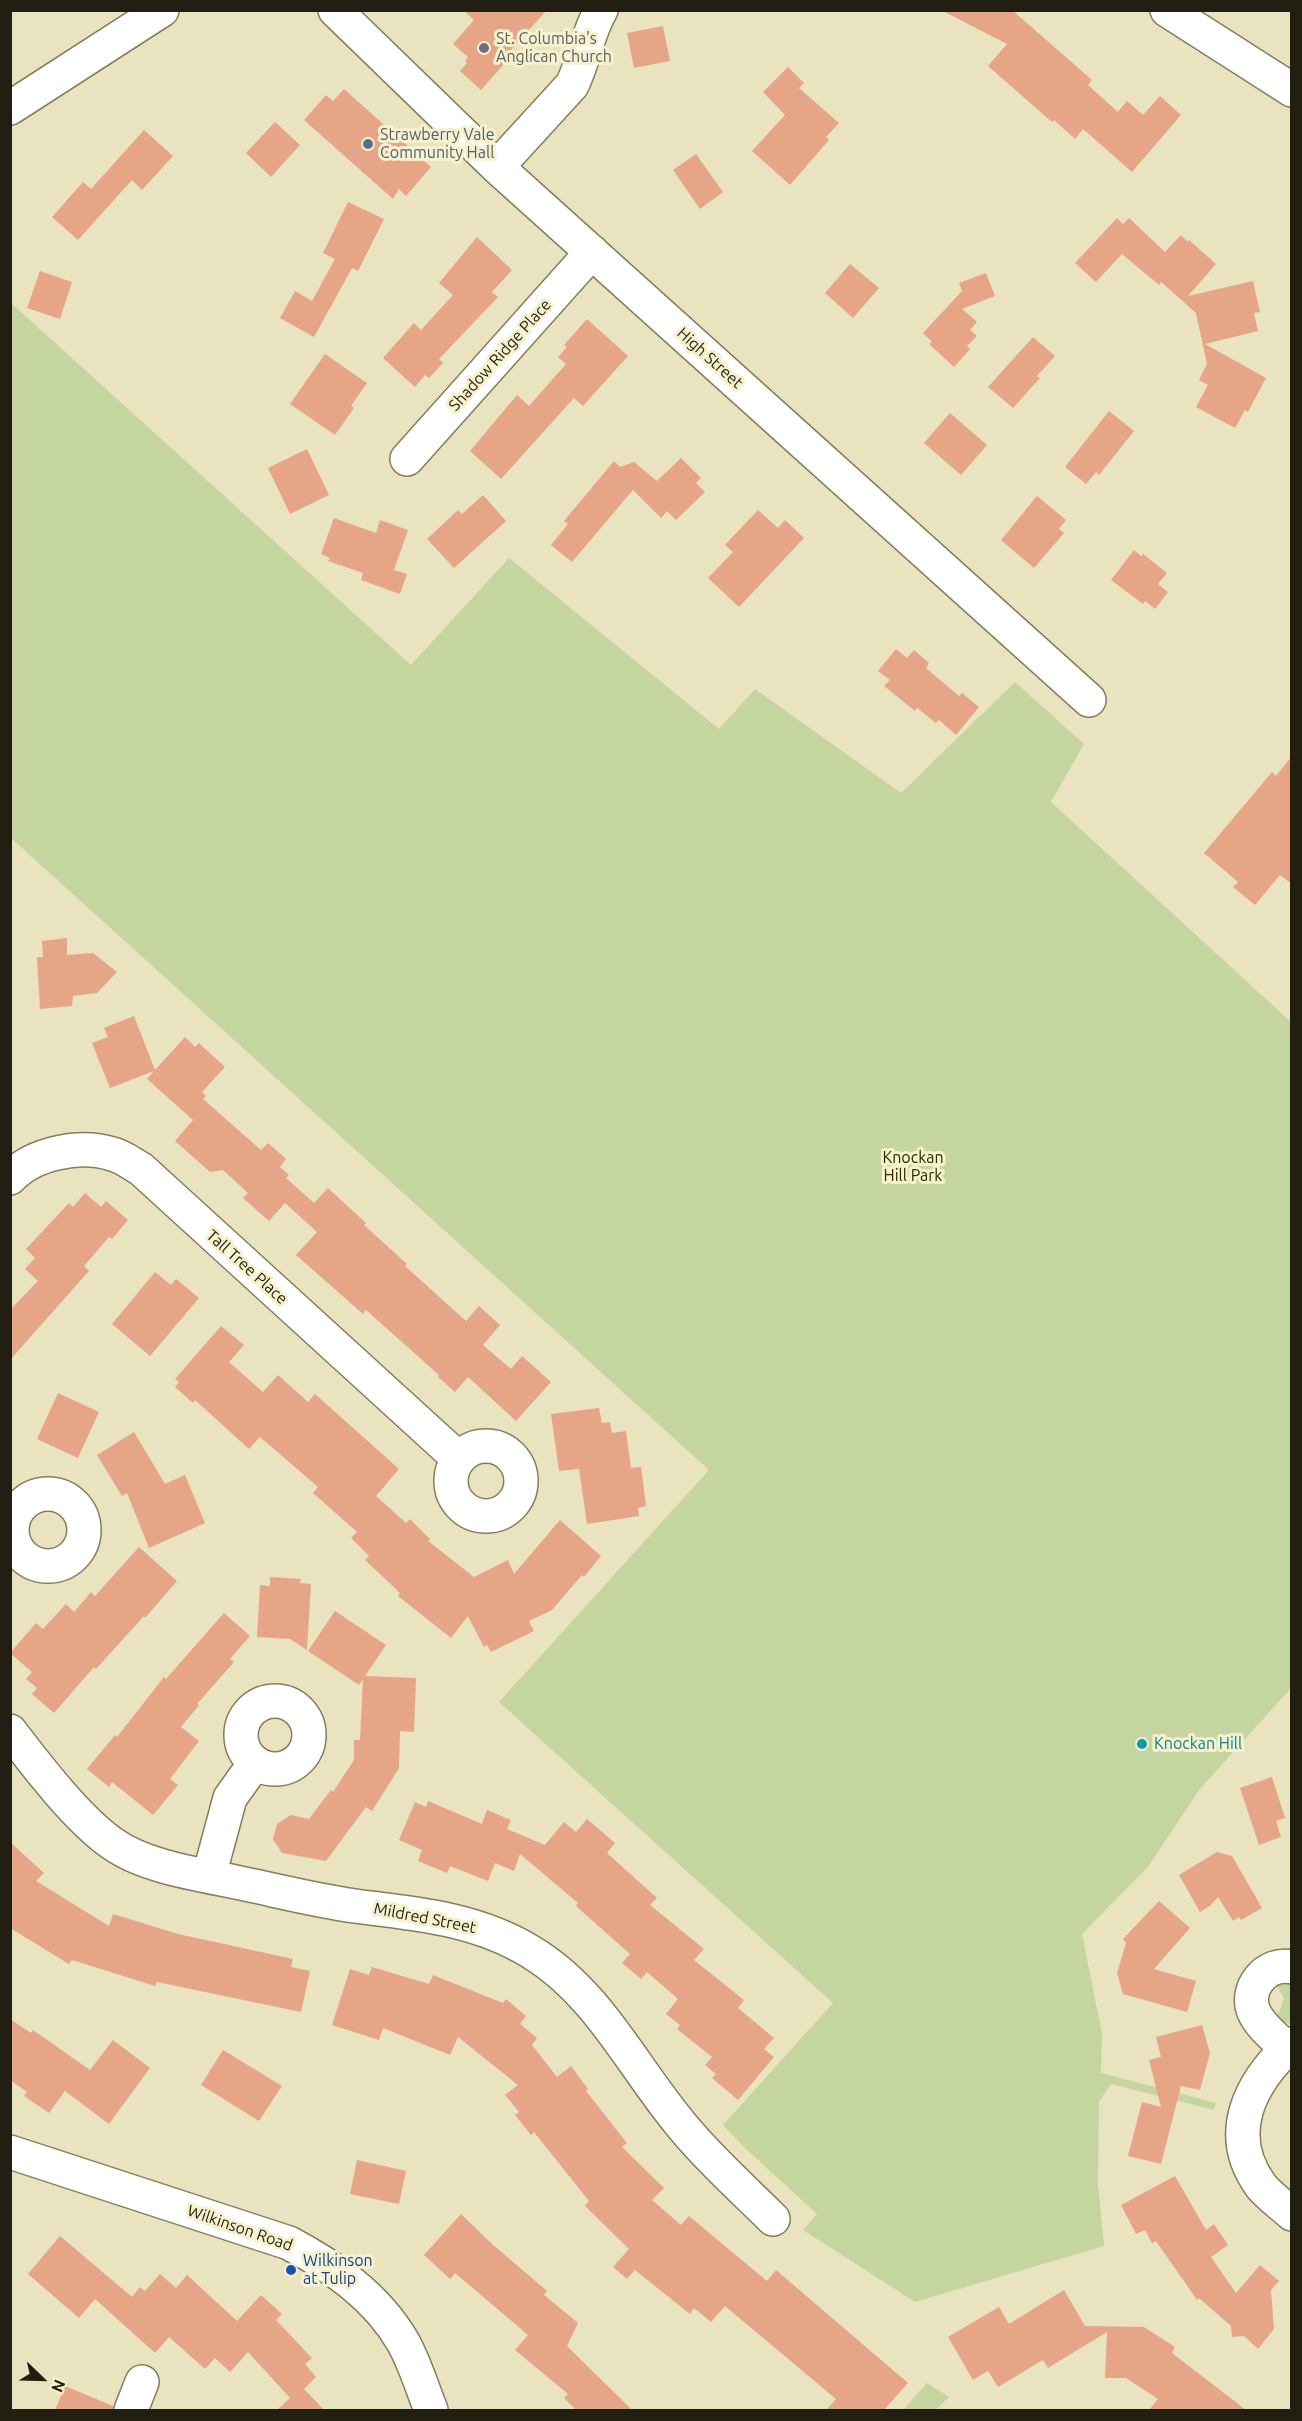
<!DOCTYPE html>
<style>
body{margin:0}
#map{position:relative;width:1302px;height:2421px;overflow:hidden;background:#e9e3bf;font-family:Ubuntu,sans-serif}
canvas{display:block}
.frame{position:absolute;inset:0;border:12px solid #221f12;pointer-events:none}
.north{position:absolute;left:12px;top:2349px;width:60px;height:60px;-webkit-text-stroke:4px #f7f1cc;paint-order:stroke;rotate:113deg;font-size:16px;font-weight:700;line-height:24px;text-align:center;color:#221f12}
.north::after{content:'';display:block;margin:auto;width:21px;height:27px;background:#221f12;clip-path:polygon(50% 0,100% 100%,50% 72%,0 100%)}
</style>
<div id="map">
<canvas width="1302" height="2421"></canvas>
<div class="frame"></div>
<div class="north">N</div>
</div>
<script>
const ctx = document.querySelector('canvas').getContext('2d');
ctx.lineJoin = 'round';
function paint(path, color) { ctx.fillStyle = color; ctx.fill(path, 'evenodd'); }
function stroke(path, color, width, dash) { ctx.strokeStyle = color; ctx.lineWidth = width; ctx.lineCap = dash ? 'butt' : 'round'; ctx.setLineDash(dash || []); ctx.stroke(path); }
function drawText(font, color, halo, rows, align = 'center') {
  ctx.font = font + ' Ubuntu,sans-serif'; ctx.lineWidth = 6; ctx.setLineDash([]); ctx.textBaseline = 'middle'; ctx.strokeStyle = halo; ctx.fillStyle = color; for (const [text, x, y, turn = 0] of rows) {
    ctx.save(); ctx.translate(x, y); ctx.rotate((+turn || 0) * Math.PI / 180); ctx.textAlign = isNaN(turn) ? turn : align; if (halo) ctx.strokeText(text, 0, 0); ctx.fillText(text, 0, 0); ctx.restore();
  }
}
paint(new Path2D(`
 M11 303 411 665 509 558 719 729 755 689 901 793 1015 682 1084 744 1051 802 1292 1023 1291 1688 1199 1790 1147 1868 1082 1934 1102 2034 1101 2073 1216 2103 1214 2110 1111 2084 1099 2101 1098 2185 1104 2246 915 2302 803 2230 817 2214 745 2148 723 2125 833 2003 499 1702 709 1470 11 838Z
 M1291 1977V2024L1276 2021 1284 1998 1273 1979Z
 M927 2383 949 2397 936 2410H903Z`), '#c4d59f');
paint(new Path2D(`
 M463 10H547L508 53 511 56 481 90 460 71 467 63 465 61 468 57 453 44 474 20Z
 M941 10H1012L1092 80 1088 85 1118 112 1127 101 1143 115 1160 96 1181 115 1132 172 1083 129 1075 139 1054 120 1052 122 988 66 1007 44Z
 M663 26 670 61 634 68 627 33Z
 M788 67 804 83 799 88 839 123 826 137 829 140 790 185 752 151 785 115 763 92Z
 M344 89 431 167 406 196 399 189 393 199 304 120 326 95 333 101Z
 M275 122 300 145 271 177 246 153Z
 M144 130 173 156 142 190 132 180 78 240 52 217 83 182 91 189Z
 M696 154 723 192 700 209 673 170Z
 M348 202 384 219 358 271 352 268 314 337 280 318 295 291 312 301 335 259 323 253Z
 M1117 218 1123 224 1129 218 1165 252 1181 235 1188 242 1189 240 1216 264 1188 296 1253 281 1260 312 1254 313 1258 331 1205 344 1266 378 1248 412 1245 410 1235 428 1196 407 1208 385 1199 380 1207 364 1196 313 1161 282 1159 285 1122 254 1096 282 1075 263Z
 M477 237 512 270 492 292 498 297 439 359 443 363 429 378 425 375 415 387 383 358 414 323 421 330 453 295 439 283Z
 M850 264 879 288 853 318 825 293Z
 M40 271 72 282 60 319 27 308Z
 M986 273 995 296 962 309 977 322 970 330 977 336 967 346 970 349 954 367 929 344 932 342 923 333 962 291 959 283Z
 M587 319 628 356 583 406 574 398 501 479 470 451 517 395 529 406 566 364 558 357 567 347 564 345Z
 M1033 337 1055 356 1037 376 1040 378 1013 408 988 387Z
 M325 354 367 383 351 406 354 408 335 435 290 404Z
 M1109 411 1134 431 1099 475 1096 472 1086 484 1065 467Z
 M950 413 987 445 961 475 924 443Z
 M307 449 329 495 290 514 268 468Z
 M681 458 701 478 696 483 705 492 676 520 667 511 661 518 633 490 572 562 551 545 568 524 564 521 614 461 620 467 634 462 657 481Z
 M483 495 506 521 454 568 427 539 458 510 462 514Z
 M1037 496 1066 520 1059 529 1064 533 1034 568 1001 540Z
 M758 510 778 528 785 520 804 538 739 607 708 578 733 552 725 545Z
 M334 518 376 533 380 520 408 530 394 570 407 574 400 594 361 580 363 573 328 561 330 558 321 554Z
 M1134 550 1141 556 1143 554 1167 573 1158 584 1168 592 1155 609 1145 601 1143 604 1111 580Z
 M896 649 907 658 914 650 929 663 926 668 959 696 962 693 979 707 956 735 939 720 936 723 917 708 915 711 884 686 890 680 878 671Z
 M1292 756V884L1280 875 1255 905 1233 887 1238 882 1204 853 1272 772 1276 776Z
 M67 938V955L93 953 117 972 97 993 73 996 72 1006 40 1009 37 957H43L42 941Z
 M134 1016 155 1070 185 1037 195 1047 199 1043 225 1067 202 1092 206 1096 203 1099 261 1150 268 1143 286 1159 280 1167 289 1175 286 1178 314 1203 328 1188 366 1223 364 1225 407 1264 405 1266 466 1321 479 1306 500 1325 483 1345 511 1369 522 1356 551 1382 516 1421 468 1377 455 1392 438 1377 439 1375 366 1310 363 1314 296 1255 317 1232 285 1203 269 1221 243 1198 248 1193 223 1170 210 1172 175 1141 193 1120 147 1079 154 1071 110 1088 92 1043 108 1037 104 1028Z
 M85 1193 101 1207 106 1201 128 1220 112 1239 109 1237 84 1266 89 1271 10 1360V1310L38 1281 25 1269 35 1258 26 1249 69 1203 73 1207Z
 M155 1272 171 1285 176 1279 199 1298 150 1356 112 1324Z
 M221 1326 244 1345 229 1362 263 1392 278 1375 308 1402 315 1394 399 1469 376 1496 406 1523 410 1519 430 1539 428 1541 474 1577 508 1560 514 1574 560 1520 601 1556 584 1577 582 1575 552 1610 529 1621 534 1631 491 1652 487 1645 484 1647 468 1616 451 1638 398 1596 400 1593 365 1560 369 1556 351 1538 357 1532 313 1493 318 1487 260 1437 249 1449 195 1400 193 1403 175 1387 179 1382 175 1379Z
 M58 1393 99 1412 78 1458 37 1439Z
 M599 1408 602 1423 610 1422 612 1433 626 1431 631 1468 641 1467 646 1506 638 1508 639 1516 587 1524 579 1469 559 1471 551 1414Z
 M134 1432 165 1484 185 1475 205 1523 149 1548 127 1493 122 1496 97 1455Z
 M139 1547 177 1581 145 1618 144 1616 96 1669 94 1667 54 1713 32 1694 37 1688 26 1679 32 1672 10 1653 36 1623 43 1629 66 1604 74 1612 91 1592 95 1596Z
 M270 1577 301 1579 300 1583 311 1584 307 1650 290 1639 257 1637 260 1585 270 1586Z
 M335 1611 386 1645 365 1676 416 1678 414 1732 400 1731 399 1768 372 1811 366 1807 326 1861 282 1853 273 1839 277 1824 291 1815 309 1819 331 1790 333 1792 354 1760V1740H360L363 1679 359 1685 308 1651Z
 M224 1613 250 1636 230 1659 234 1662 197 1704 199 1705 181 1727 199 1741 170 1779 178 1785 153 1815 112 1782 109 1787 87 1769 115 1735 117 1737 164 1677 166 1679Z
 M1272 1777 1285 1818 1276 1821 1281 1837 1259 1845 1240 1788Z
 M428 1801 482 1824 487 1810 511 1820 507 1829 545 1845 564 1822 576 1832 587 1819 615 1843 607 1853 657 1898 650 1905 704 1949 694 1960 744 2000 738 2008 774 2038 764 2049 774 2057 738 2100 712 2078 716 2074 705 2065 712 2057 677 2029 680 2025 666 2014 678 1999 647 1972 641 1979 622 1963 630 1954 576 1906 578 1903 520 1854 514 1871 495 1863 488 1881 450 1866 447 1873 418 1861 422 1850 399 1840 415 1802 426 1807Z
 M10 1842 44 1873 36 1881 109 1926 113 1914 178 1934 293 1959 291 1967 310 1971 301 2012 157 1982 155 1986 72 1960 69 1964 10 1928Z
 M1217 1852 1232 1856 1262 1908 1241 1920 1239 1917 1233 1921 1218 1897 1210 1906 1200 1912 1179 1875Z
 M1159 1901 1190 1928 1154 1969 1196 1981 1187 2012 1123 1994 1117 1973 1126 1943 1123 1939Z
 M372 1967 429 1984 433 1975 503 2003 506 1999 526 2016 520 2024 537 2038 532 2045 557 2077 571 2066 588 2089 586 2091 627 2143 622 2147 664 2188 652 2200 681 2225 689 2216 767 2281 776 2270 908 2383 884 2410H826L836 2399 725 2306 711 2322 694 2308 690 2314 635 2270 627 2279 613 2267 629 2249 585 2206 589 2201 534 2132 531 2135 515 2115 519 2112 505 2095 518 2085 458 2037 450 2055 383 2028 379 2040 332 2025 350 1969 369 1975Z
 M10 2019 31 2033 33 2030 90 2070 113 2040 150 2068 109 2124 65 2091 49 2113 24 2096 27 2092 10 2080Z
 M1202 2025 1210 2053 1200 2090 1181 2086 1161 2164 1128 2156 1142 2102 1161 2107 1149 2060 1161 2057 1156 2037Z
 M223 2050 282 2086 259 2121 201 2085Z
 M357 2160 406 2171 399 2204 350 2194Z
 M1175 2176 1206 2230 1214 2224 1228 2245 1211 2257 1236 2293 1260 2265 1279 2281 1271 2290 1274 2329 1258 2349 1244 2336 1232 2337 1231 2326 1199 2298 1197 2300 1156 2241 1152 2243 1145 2230 1136 2234 1121 2205Z
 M461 2214 492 2244 547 2291 544 2295 578 2323 567 2346 632 2410H576L564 2398 568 2394 515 2350 528 2335 455 2273 450 2279 424 2255Z
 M60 2236 132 2297 140 2287 145 2291 160 2274 176 2288 187 2275 237 2321 261 2295 282 2314 276 2320 312 2358 305 2364 316 2377 304 2389 324 2410H277L290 2398 248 2352 230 2372 215 2358 205 2369 169 2337 155 2353 95 2299 79 2318 28 2274Z
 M1064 2290 1085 2326 1144 2327 1175 2347 1172 2353 1246 2410H1149L1158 2399 1126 2378H1105L1107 2332 1048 2368 1043 2360 998 2387 988 2371 973 2380 948 2337 999 2307 1009 2324Z
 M65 2386 113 2406V2410H55Z`), '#e5a586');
const minor = new Path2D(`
 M335 10 497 167 1089 700
 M1167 10 1292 90
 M10 108 162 10
 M497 167 572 85C584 61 587 34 601 10
 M407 459 592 252
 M10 1178C33 1153 80 1144 112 1154 122 1156 132 1164 141 1169L459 1459
 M451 1481a35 35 0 1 1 70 0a35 35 0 1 1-70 0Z
 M12 1530a36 36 0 1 1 72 0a36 36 0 1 1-72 0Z
 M241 1735a34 34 0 1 1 68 0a34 34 0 1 1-68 0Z
 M10 1731C36 1765 78 1820 113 1844 147 1868 204 1875 245 1884 283 1892 322 1902 362 1907 421 1914 479 1920 531 1952 599 1993 633 2068 683 2127 710 2160 743 2189 773 2219
 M209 1876 230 1798 255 1763
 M1292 2044C1250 2082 1223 2134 1261 2186 1269 2196 1282 2205 1292 2214
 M1286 2048C1276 2038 1260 2026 1254 2012 1244 1989 1266 1961 1292 1967
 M10 2152 289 2243C334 2267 377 2297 403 2342 415 2363 422 2388 431 2410
 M131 2410 142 2382`);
stroke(minor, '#847e5d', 36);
stroke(minor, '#fff', 33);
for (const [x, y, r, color] of [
 [484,48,6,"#6b7280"],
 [368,144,6,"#5c6f8a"],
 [1142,1744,6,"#0f9aa8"],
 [291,2270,6,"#1a4fb4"]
]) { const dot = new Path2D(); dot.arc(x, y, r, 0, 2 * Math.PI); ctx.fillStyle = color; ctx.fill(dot); stroke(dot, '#f7f1cc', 2); }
drawText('16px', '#5b616d', '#f7f1cc', [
 ["St. Columbia's",496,39],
 ["Anglican Church",496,57]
], 'left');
drawText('16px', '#4e5e75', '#f7f1cc', [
 ["Strawberry Vale",380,135],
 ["Community Hall",380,153]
], 'left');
drawText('16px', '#221f12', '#f7f1cc', [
 ["Shadow Ridge Place",500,355,-48],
 ["High Street",710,358,42],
 ["Tall Tree Place",247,1267,42],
 ["Mildred Street",425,1918,11],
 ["Wilkinson Road",240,2228,19]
]);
drawText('16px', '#242e00', '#f7f1cc', [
 ["Knockan",913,1158],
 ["Hill Park",913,1176]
]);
drawText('16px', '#0d838f', '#f7f1cc', [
 ["Knockan Hill",1154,1744]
], 'left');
drawText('16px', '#164399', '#f7f1cc', [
 ["Wilkinson",303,2261],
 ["at Tulip",303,2279]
], 'left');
</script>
